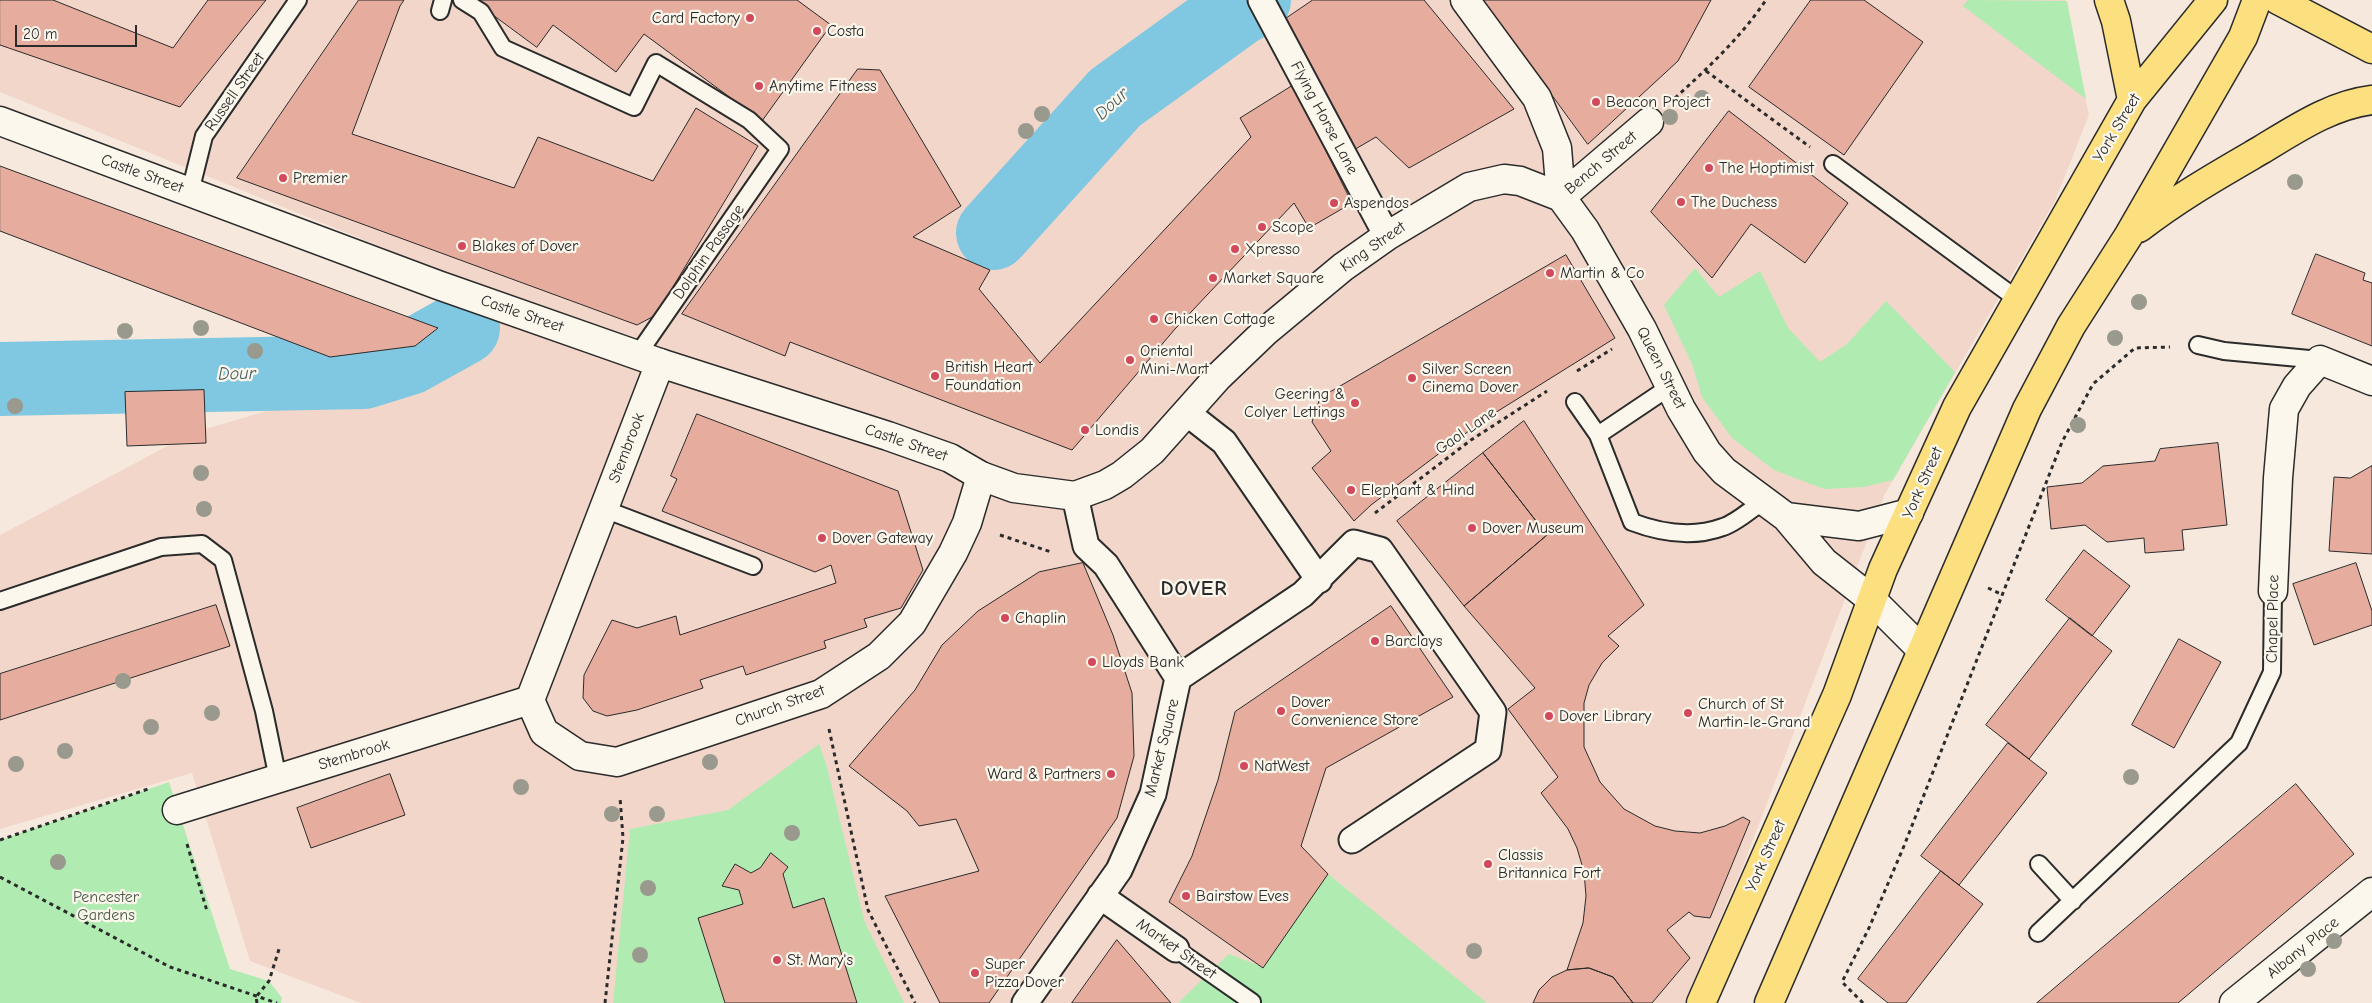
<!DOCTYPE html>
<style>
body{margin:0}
#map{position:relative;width:2372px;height:1003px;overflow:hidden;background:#f7e8dd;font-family:"Comic Neue",sans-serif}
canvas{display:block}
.scale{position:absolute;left:15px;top:25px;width:122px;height:22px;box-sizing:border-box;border:2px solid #2b2b2b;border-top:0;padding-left:6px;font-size:15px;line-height:18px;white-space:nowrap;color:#2b2b2b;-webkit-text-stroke:4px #fbf7ec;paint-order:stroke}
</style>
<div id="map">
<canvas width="2372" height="1003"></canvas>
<div class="scale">20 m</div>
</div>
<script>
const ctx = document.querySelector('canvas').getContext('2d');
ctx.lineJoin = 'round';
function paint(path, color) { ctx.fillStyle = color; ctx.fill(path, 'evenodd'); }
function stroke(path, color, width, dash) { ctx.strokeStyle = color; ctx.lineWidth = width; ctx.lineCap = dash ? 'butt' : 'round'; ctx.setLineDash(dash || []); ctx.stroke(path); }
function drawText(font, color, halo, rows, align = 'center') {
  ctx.font = font + ' "Comic Neue",sans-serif'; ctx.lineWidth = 4.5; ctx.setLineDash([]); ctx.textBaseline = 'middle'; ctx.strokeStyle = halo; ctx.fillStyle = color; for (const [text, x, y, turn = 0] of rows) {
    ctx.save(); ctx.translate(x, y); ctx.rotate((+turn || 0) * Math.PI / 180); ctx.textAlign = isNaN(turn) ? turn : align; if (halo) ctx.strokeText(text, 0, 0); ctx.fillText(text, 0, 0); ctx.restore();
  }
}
paint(new Path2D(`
 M0 0H2065L2089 115 2055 201 1885 494 1743 866 1684 1003H361L250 961 192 773 0 829V535L192 433 433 362 470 283 0 92Z`), '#f2d6ca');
paint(new Path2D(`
 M1968 0 2067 1 2086 99 1963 6Z
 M1695 268 1719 297 1760 271 1788 328 1820 362 1847 344 1886 301 1955 372 1893 480 1864 487 1824 489 1774 470 1732 438 1702 397 1692 364 1664 305Z
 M819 744 827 767 864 920 904 1003H613L630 829 728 810Z
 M169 782 230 969 269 981 282 998 281 1003H0V840Z
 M1328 874 1487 1003H1178L1229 954 1263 967Z`), '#b0ecb1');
stroke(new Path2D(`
 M993 233 1115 98 1237 10 1254 0
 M0 379 364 372 409 358 463 328`), '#80c8e1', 74);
const building = new Path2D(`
 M0 0H53L173 48 208 0H266L180 107 0 45Z
 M359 0H404L400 6 352 134 514 188 538 137 653 181 696 108 758 146 656 315 637 325 237 178Z
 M473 0H797L831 25 762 121 644 34 616 72 553 25 537 47Z
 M1313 0H1424L1514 109 1409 168 1376 137 1352 151 1281 22Z
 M1483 0H1711L1678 61 1588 144Z
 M1811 0H1864L1923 42 1844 155 1749 87Z
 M858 69 880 70 961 206 913 237 990 270 979 289 1040 363 1251 137 1240 118 1293 85 1352 203 1309 228 1294 203 1175 329 1072 450 790 342 785 356 682 314Z
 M1729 111 1848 203 1805 263 1751 224 1712 278 1651 212Z
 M0 166 438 328 415 346 330 357 0 231Z
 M2316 254 2365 273 2363 280 2372 283V346L2292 314Z
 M1566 255 1615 338 1482 421 1371 505 1354 521 1312 468 1331 451 1312 422 1320 398Z
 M204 390 206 443 127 446 125 392Z
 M697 414 898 491 923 570 901 608 864 619 867 627 824 641 826 648 746 675 743 666 700 680 703 688 637 710 607 716 593 711 583 698 584 675 612 620 637 628 676 616 680 635 836 583 831 565 815 572 662 511 677 479 671 476Z
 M1524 421 1644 605 1608 636 1619 646 1602 663 1589 685 1584 703V747L1600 782 1624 809 1655 826 1675 831 1700 833 1725 826 1743 817 1750 821 1710 918 1694 916 1689 912 1667 930 1690 958 1652 1003H1633L1613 977 1589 968 1567 970 1583 923 1586 896 1584 872 1577 848 1568 829 1541 793 1558 777 1508 709 1535 688 1464 606 1547 535 1483 453Z
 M2218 443 2227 525 2182 530 2184 550 2145 553 2144 538 2107 542 2085 525 2051 529 2047 487 2082 483 2103 466 2155 461 2160 449Z
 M1483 453 1547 535 1464 606 1397 521Z
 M2372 466V554L2329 551 2334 477 2350 478Z
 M2084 550 2130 586 2092 636 2046 600Z
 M1083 563 1113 635 1132 693 1134 756 1117 818 989 1003H940L885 896 979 871 956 819 919 826 907 811 849 766 915 690 942 645 978 611 1039 572Z
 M2356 563 2372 611V625L2314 645 2293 584Z
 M216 605 230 646 0 720V674Z
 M1391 606 1453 697 1326 768 1301 846 1328 874 1263 968 1169 902 1192 856 1218 780 1235 712Z
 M2070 618 2112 651 2029 759 1986 725Z
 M2179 639 2221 662 2174 748 2132 725Z
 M2008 743 2047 773 1959 885 1921 856Z
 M390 774 405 815 311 848 297 808Z
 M2296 784 2354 854 2178 1003H2037Z
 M771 853 788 867 783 874 793 908 824 898 857 1003H725L698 918 743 904 739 890 722 886 735 864 751 873 760 868Z
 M1941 871 1983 904 1906 1003H1888L1858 979Z
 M1117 940 1171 1003H1072Z
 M1589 968 1613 977 1633 1003H1533L1539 990 1552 977 1567 970Z`);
paint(building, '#e6ad9f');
stroke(building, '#2b2b2b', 1);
const service = new Path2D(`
 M462 0 481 12 503 48 634 107 656 63 749 120 780 149 638 354
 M440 11 443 0
 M1833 164 2017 299
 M190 192 204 136 298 0
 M2198 345 2224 351 2320 360
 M1671 386 1598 435 1632 522C1661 533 1693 538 1723 527 1736 523 1750 510 1762 502
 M1575 402 1598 435
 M604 509 753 566
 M0 601 161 547 202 544 223 560 264 711 278 779
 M2039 864 2073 901
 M2038 933 2239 743 2272 672 2273 591
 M1176 949 1252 1002`);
const pedestrian = new Path2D(`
 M1261 0 1387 236
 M1187 413 1224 442 1319 580
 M1075 496 1086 546 1106 565 1178 678
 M1100 896 1176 949
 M1025 1003 1119 870 1153 794 1178 678 1303 594 1354 543 1380 550 1493 712 1488 750 1352 840`);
const minor = new Path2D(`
 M1465 0 1537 98 1557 148 1561 197
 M1561 197 1649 122
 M660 363 530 700 544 732 580 756 617 762 821 694 879 656 912 623 953 553 967 523 981 476
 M2273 591 2278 478 2284 409 2297 386 2320 360 2372 381
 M177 810 530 700
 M2234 1003 2372 892`);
const tertiary = new Path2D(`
 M0 121 438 285 660 363 888 436 950 458 981 476 1014 488 1075 496 1105 485 1122 475 1152 451 1218 377 1266 331 1343 267 1387 236 1469 187 1504 179 1520 181 1561 197 1585 230 1642 329 1681 409 1707 452 1724 471 1786 517 1824 562 1871 599 1921 649
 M1786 517 1859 526 1909 513`);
const primary = new Path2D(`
 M2109 0 2116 21 2132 100
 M2139 228C2179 197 2218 175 2261 150 2296 129 2331 105 2372 100
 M1701 1003 1837 695 1883 569 1957 407 2132 100 2213 0
 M1769 1003 2027 409 2071 326 2129 235 2243 37 2257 0`);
const trunk = new Path2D(`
 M2278 0 2372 49`);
stroke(service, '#2b2b2b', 20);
stroke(pedestrian, '#2b2b2b', 29);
stroke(minor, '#2b2b2b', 31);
stroke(tertiary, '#2b2b2b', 31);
stroke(primary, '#2b2b2b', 31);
stroke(trunk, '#2b2b2b', 31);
stroke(new Path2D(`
 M1706 71 1810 147
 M1675 98C1708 68 1741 37 1766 0
 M1577 371 1612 349
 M1375 513 1471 440 1547 391
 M1000 535 1051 552
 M1988 588 2001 594
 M829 729 868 910 915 1003
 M0 840 148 789
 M187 844 207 911
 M0 877 170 967 277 1003
 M257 1003 256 997 269 981 280 946
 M605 1003 623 838 620 797
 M1863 1003 1842 982 1869 928 1904 846 2062 442 2093 384 2135 348 2170 347`), '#2b2b2b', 3, [4, 4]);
stroke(service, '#fbf7ec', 16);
stroke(pedestrian, '#fbf7ec', 25);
stroke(minor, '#fbf7ec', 28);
stroke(tertiary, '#fbf7ec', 28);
stroke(primary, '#fce080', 28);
stroke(trunk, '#fce080', 28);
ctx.fillStyle = '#999a8d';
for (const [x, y] of [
 [1702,98],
 [1042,114],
 [1670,117],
 [1026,131],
 [2295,182],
 [2139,302],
 [201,328],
 [125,331],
 [2115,338],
 [255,351],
 [15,406],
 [2078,425],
 [201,473],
 [204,509],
 [123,681],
 [212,713],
 [151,727],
 [65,751],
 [710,762],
 [16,764],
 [2131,777],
 [521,787],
 [612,814],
 [657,814],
 [792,833],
 [58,862],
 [648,888],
 [2334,941],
 [1474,951],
 [640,955],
 [2308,969]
]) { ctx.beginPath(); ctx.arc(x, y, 8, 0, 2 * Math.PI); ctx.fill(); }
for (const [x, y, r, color] of [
 [750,18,5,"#d1495b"],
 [817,31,5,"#d1495b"],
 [759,86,5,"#d1495b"],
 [1596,102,5,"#d1495b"],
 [1709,168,5,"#d1495b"],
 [283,178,5,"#d1495b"],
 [1681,202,5,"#d1495b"],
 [1334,203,5,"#d1495b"],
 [1262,227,5,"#d1495b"],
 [462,246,5,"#d1495b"],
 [1235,249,5,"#d1495b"],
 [1550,273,5,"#d1495b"],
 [1213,278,5,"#d1495b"],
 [1154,319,5,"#d1495b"],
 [1130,360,5,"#d1495b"],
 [935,376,5,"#d1495b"],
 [1412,378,5,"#d1495b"],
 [1355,403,5,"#d1495b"],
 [1085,430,5,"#d1495b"],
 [1351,490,5,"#d1495b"],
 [1472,528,5,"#d1495b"],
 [822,538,5,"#d1495b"],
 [1005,618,5,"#d1495b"],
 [1375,641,5,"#d1495b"],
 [1092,662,5,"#d1495b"],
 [1281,711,5,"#d1495b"],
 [1688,713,5,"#d1495b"],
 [1549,716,5,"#d1495b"],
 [1244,766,5,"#d1495b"],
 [1111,774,5,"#d1495b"],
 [1488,864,5,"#d1495b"],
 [1186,896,5,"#d1495b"],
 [777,960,5,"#d1495b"],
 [975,973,5,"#d1495b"]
]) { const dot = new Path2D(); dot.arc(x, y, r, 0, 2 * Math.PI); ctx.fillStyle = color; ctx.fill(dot); stroke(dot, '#fbf7ec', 2); }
drawText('16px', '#2b2b2b', '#fbf7ec', [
 ["Card Factory",740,18,"right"],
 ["Costa",827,31],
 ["Anytime Fitness",769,86],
 ["Beacon Project",1606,102],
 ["The Hoptimist",1719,168],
 ["Premier",293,178],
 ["The Duchess",1691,202],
 ["Aspendos",1344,203],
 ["Scope",1272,227],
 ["Blakes of Dover",472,246],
 ["Xpresso",1245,249],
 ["Martin & Co",1560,273],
 ["Market Square",1223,278],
 ["Chicken Cottage",1164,319],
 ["Oriental",1140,351],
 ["Mini-Mart",1140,369],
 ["British Heart",945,367],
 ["Foundation",945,385],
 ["Silver Screen",1422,369],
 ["Cinema Dover",1422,387],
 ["Geering &",1345,394,"right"],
 ["Colyer Lettings",1345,412,"right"],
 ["Londis",1095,430],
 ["Elephant & Hind",1361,490],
 ["Dover Museum",1482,528],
 ["Dover Gateway",832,538],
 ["Chaplin",1015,618],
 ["Barclays",1385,641],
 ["Lloyds Bank",1102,662],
 ["Dover",1291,702],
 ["Convenience Store",1291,720],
 ["Church of St",1698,704],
 ["Martin-le-Grand",1698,722],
 ["Dover Library",1559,716],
 ["NatWest",1254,766],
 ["Ward & Partners",1101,774,"right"],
 ["Classis",1498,855],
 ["Britannica Fort",1498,873],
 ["Bairstow Eves",1196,896],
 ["St. Mary's",787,960],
 ["Super",985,964],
 ["Pizza Dover",985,982]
], 'left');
drawText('16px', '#2b2b2b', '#fbf7ec', [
 ["Russell Street",235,92,-55],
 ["Flying Horse Lane",1324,118,62],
 ["York Street",2117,128,-59],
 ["Bench Street",1601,163,-40],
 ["Castle Street",142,174,20],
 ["King Street",1373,247,-35],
 ["Dolphin Passage",709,252,-55],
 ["Castle Street",522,314,19],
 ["Queen Street",1661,368,63],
 ["Gaol Lane",1466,431,-35],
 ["Castle Street",906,443,19],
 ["Stembrook",627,448,-69],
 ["York Street",1923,483,-66],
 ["Chapel Place",2273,619,-89],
 ["Church Street",780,706,-20],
 ["Market Square",1162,748,-76],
 ["Stembrook",354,755,-17],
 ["York Street",1766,856,-66],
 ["Albany Place",2303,948,-39],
 ["Market Street",1176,949,35]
]);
drawText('16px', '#4c5b4c', '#fbf7ec', [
 ["Pencester",106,897],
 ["Gardens",106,915]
]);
drawText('italic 18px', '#445a62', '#fbf7ec', [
 ["Dour",1112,104,-43],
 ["Dour",237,374,-1]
]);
ctx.letterSpacing = '1px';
drawText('bold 21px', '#2b2b2b', '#fbf7ec', [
 ["DOVER",1194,589]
]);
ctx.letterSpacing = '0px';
</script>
